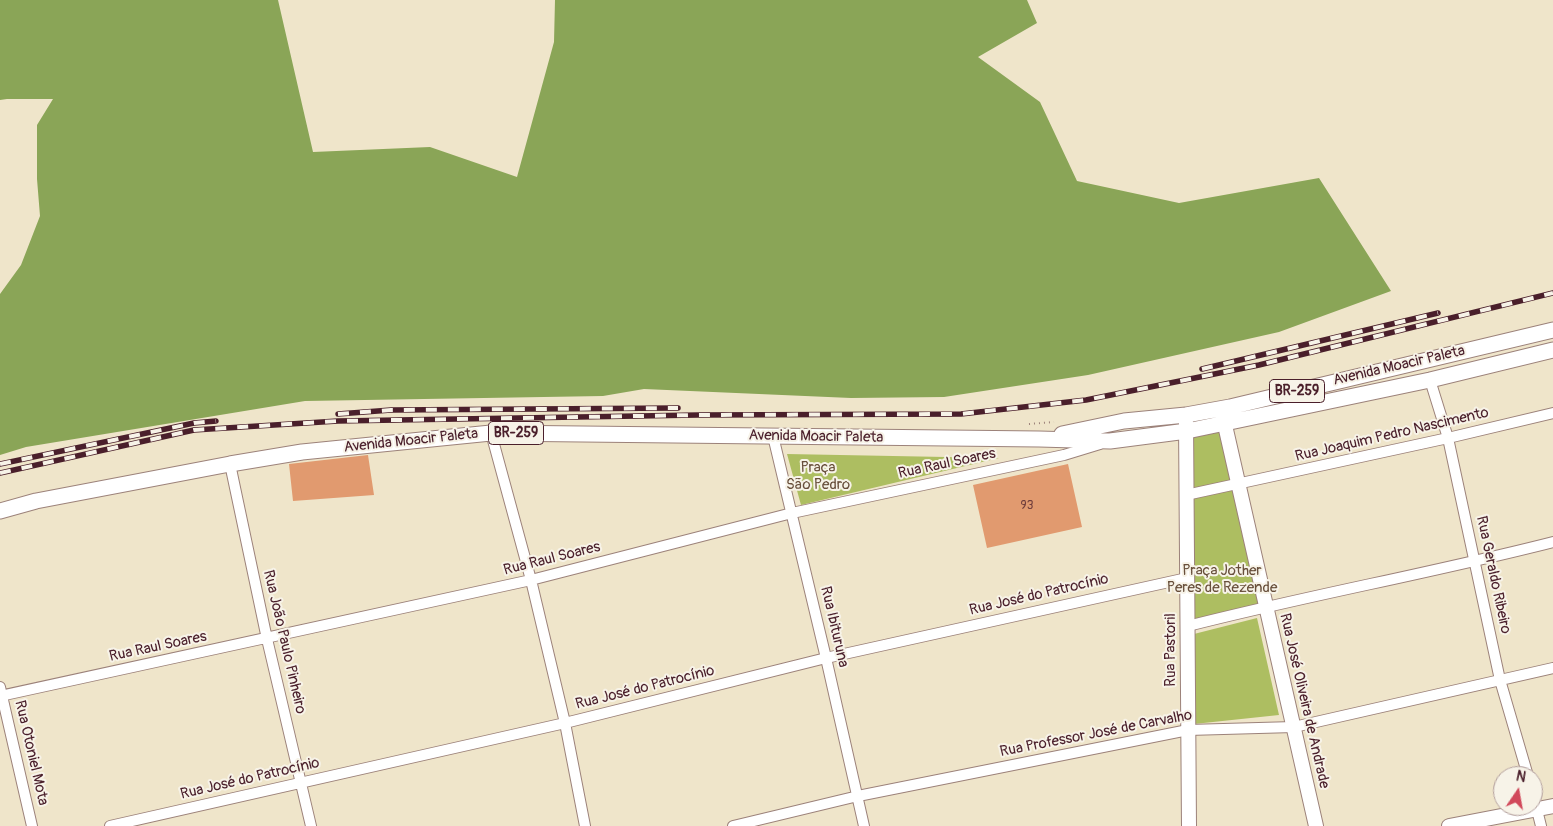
<!DOCTYPE html>
<meta charset="utf-8">
<style>
body{margin:0}
#map{position:relative;width:1553px;height:826px;overflow:hidden;background:#efe5ca;font-family:Pangolin,sans-serif}
canvas{display:block}
.north{position:absolute;left:1493px;top:766px;width:50px;height:50px;box-sizing:border-box;background:#f7f3e8;border:1px solid #b29e9c;border-radius:50%;rotate:12deg;font-size:14px;font-weight:700;line-height:20px;text-align:center;color:#4a1f2b}
.north::after{content:'';display:block;margin:auto;width:18px;height:22px;background:#d1495b;clip-path:polygon(50% 0,100% 100%,50% 72%,0 100%)}
</style>
<div id="map">
<canvas width="1553" height="826"></canvas>
<div class="north">N</div>
</div>
<script>
const ctx = document.querySelector('canvas').getContext('2d');
ctx.lineJoin = 'round';
function paint(path, color) { ctx.fillStyle = color; ctx.fill(path, 'evenodd'); }
function stroke(path, color, width, dash) { ctx.strokeStyle = color; ctx.lineWidth = width; ctx.lineCap = dash ? 'butt' : 'round'; ctx.setLineDash(dash || []); ctx.stroke(path); }
function drawText(font, color, halo, rows, align = 'center') {
  ctx.font = font + ' Pangolin,sans-serif'; ctx.lineWidth = 4; ctx.setLineDash([]); ctx.textBaseline = 'middle'; ctx.strokeStyle = halo; ctx.fillStyle = color; for (const [text, x, y, turn = 0] of rows) {
    ctx.save(); ctx.translate(x, y); ctx.rotate((+turn || 0) * Math.PI / 180); ctx.textAlign = isNaN(turn) ? turn : align; if (halo) ctx.strokeText(text, 0, 0); ctx.fillText(text, 0, 0); ctx.restore();
  }
}
paint(new Path2D(`
 M1223 425 1237 484 1187 493V432Z
 M787 454 999 458 801 505Z
 M1238 488 1259 605 1192 623 1187 496Z
 M1257 618 1279 715 1194 724V634Z`), '#adbe61');
paint(new Path2D(`
 M0 0H278L313 152 430 147 517 177 554 42 555 0H1027L1037 23 978 57 1040 102 1077 181 1179 203 1319 178 1391 291 1279 332 1088 375 944 397 851 398 644 389 603 396 305 401 26 447 0 455V294L21 265 40 216 37 179V125L53 99H7L0 100Z`), '#8aa557');
paint(new Path2D(`
 M368 455 374 495 293 501 289 464Z
 M1068 464 1082 527 987 548 973 485Z`), '#e19a6f');
const street = new Path2D(`
 M1430 380 1448 438 1500 680 1528 776
 M491 433 531 580 565 723 585 826
 M773 436 826 658 864 826
 M230 464 267 639 311 826
 M1186 495 1448 438 1553 413
 M1188 626C1309 595 1432 573 1553 542
 M0 687 32 826
 M0 696 531 580 792 513 1064 455 1100 444
 M1533 794 1541 826
 M110 826 565 723 826 658 1187 578
 M733 826 858 796 1188 730 1294 727 1553 668`);
const secondary = new Path2D(`
 M1222 412 1316 826
 M1186 422 1189 826
 M1449 826 1553 806`);
const primary = new Path2D(`
 M1062 434 1124 421 1186 415 1230 407 1553 330
 M0 511 36 501 230 464 302 452 491 433 1039 439 1110 441 1187 431 1430 380 1553 350`);
stroke(street, '#9c827a', 12);
stroke(secondary, '#9c827a', 16);
stroke(primary, '#9c827a', 17);
stroke(new Path2D(`
 M1029 424 1054 422`), '#9c827a', 2, [1, 4]);
stroke(street, '#fff', 10);
stroke(secondary, '#fff', 14);
stroke(primary, '#fff', 15);
const rail = new Path2D(`
 M1202 369 1438 313
 M338 414 391 410 678 408
 M0 464 194 423 216 421
 M0 473 194 430 338 421 698 415 961 414 1086 400 1259 365 1553 293`);
stroke(rail, '#4a1f2b', 5.5);
stroke(rail, '#f7f3e8', 4, [11]);
drawText('12px', '#703e3c', null, [
 ["93",1027,506]
]);
for (const [x, y, w] of [
 [1297,391,55],
 [516,433,55]
]) { const box = new Path2D(); box.roundRect(x - w / 2, y - 11.5, w, 23, 4); ctx.fillStyle = '#f7f3e8'; ctx.fill(box); stroke(box, '#4a1f2b', 1); }
drawText('bold 14px', '#4a1f2b', null, [
 ["BR-259",1297,391],
 ["BR-259",516,433]
]);
drawText('15px', '#4a1f2b', '#f7f3e8', [
 ["Avenida Moacir Paleta",1399,366,-13],
 ["Rua Joaquim Pedro Nascimento",1392,435,-13],
 ["Avenida Moacir Paleta",816,437,1],
 ["Avenida Moacir Paleta",411,441,-6],
 ["Rua Raul Soares",947,464,-12],
 ["Rua Raul Soares",552,559,-14],
 ["Rua Geraldo Ribeiro",1493,575,78],
 ["Rua José do Patrocínio",1039,595,-13],
 ["Rua Ibituruna",834,627,77],
 ["Rua João Paulo Pinheiro",284,642,77],
 ["Rua Raul Soares",158,647,-12],
 ["Rua Pastoril",1171,650,-90],
 ["Rua José do Patrocínio",645,688,-14],
 ["Rua José Oliveira de Andrade",1304,701,77],
 ["Rua Professor José de Carvalho",1096,734,-11],
 ["Rua Otoniel Mota",31,753,77],
 ["Rua José do Patrocínio",250,779,-13]
]);
drawText('15px', '#684f3b', '#f7f3e8', [
 ["Praça",818,468],
 ["São Pedro",818,485],
 ["Praça Jother",1222,571],
 ["Peres de Rezende",1222,588]
]);
</script>
